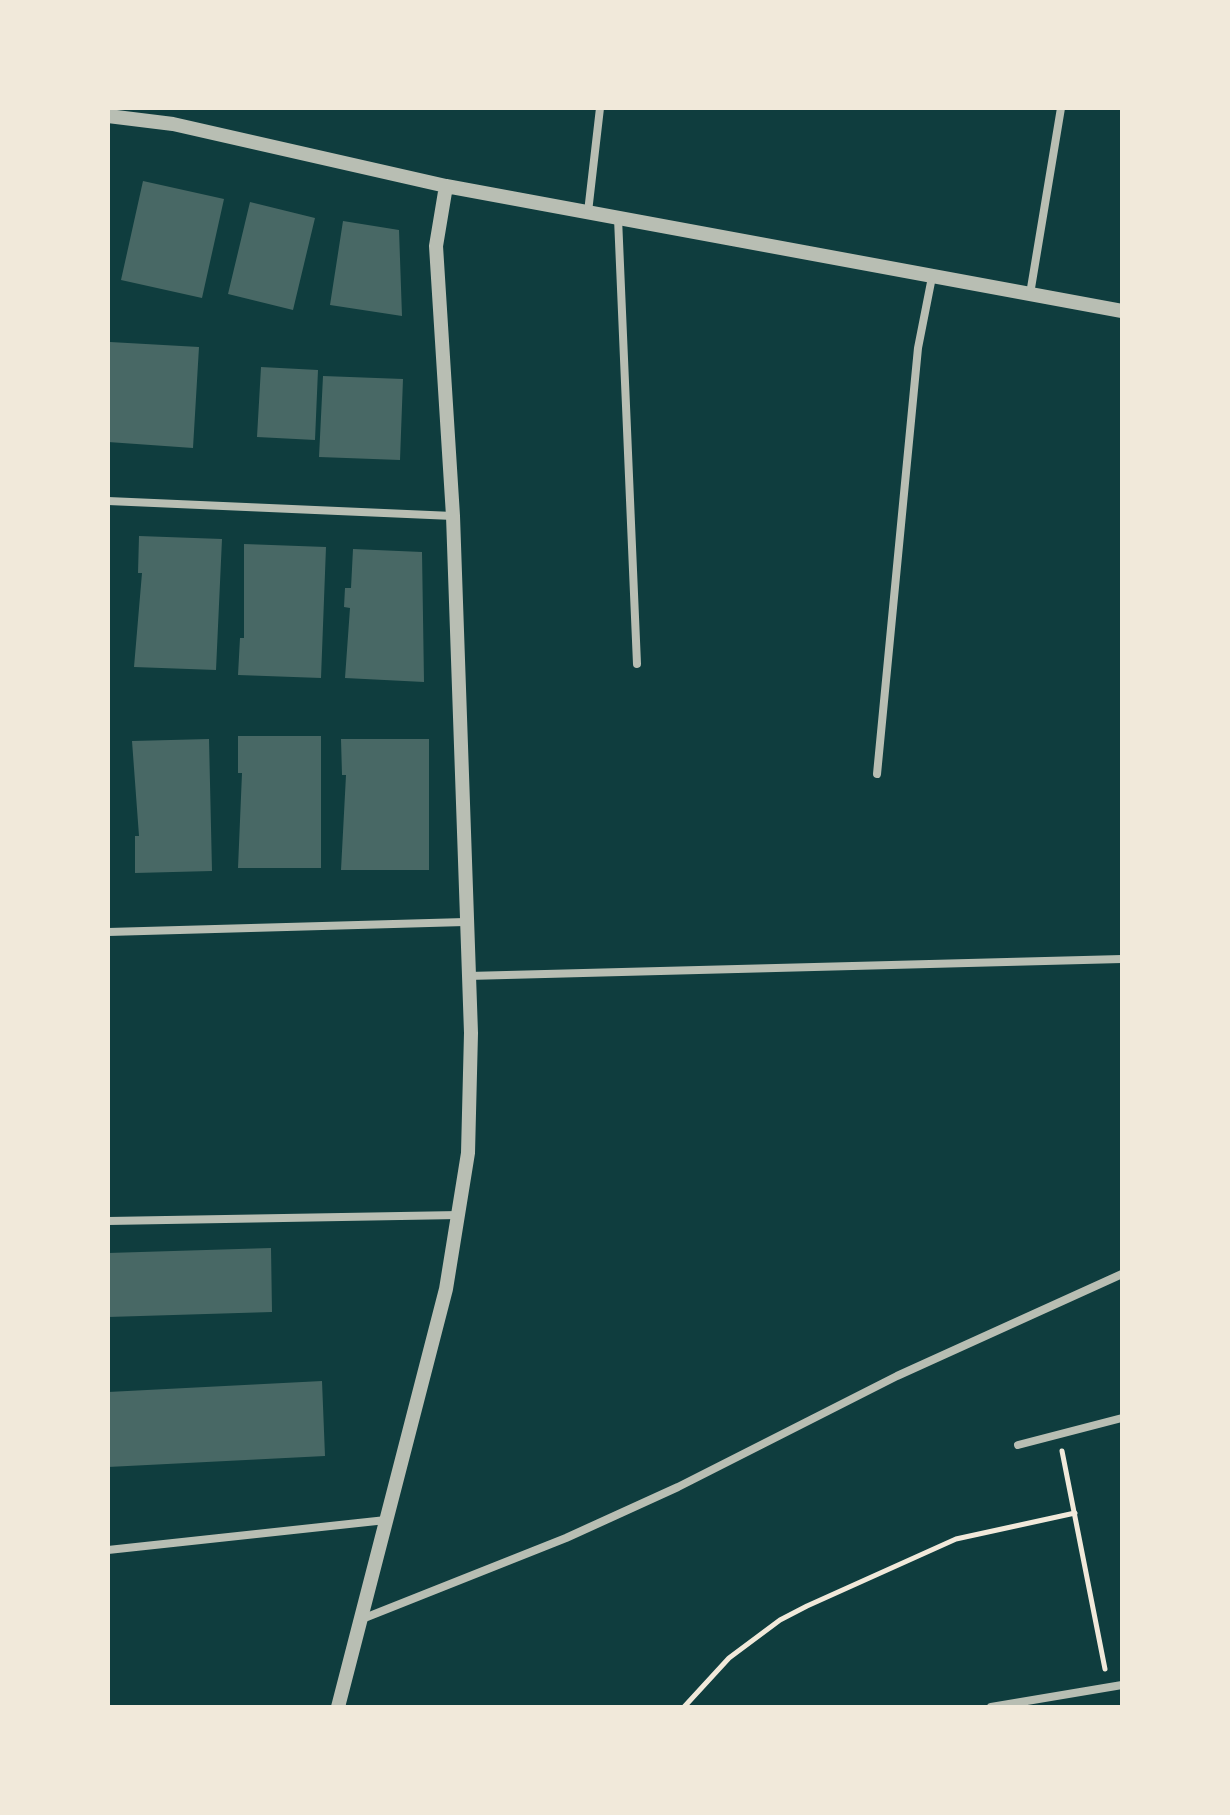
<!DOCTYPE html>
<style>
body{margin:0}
#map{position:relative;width:1230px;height:1815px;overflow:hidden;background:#0f3d3e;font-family:"Crimson Pro",serif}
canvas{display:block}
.frame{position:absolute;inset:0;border:110px solid #f1e9da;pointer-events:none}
</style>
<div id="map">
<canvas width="1230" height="1815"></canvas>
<div class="frame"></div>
</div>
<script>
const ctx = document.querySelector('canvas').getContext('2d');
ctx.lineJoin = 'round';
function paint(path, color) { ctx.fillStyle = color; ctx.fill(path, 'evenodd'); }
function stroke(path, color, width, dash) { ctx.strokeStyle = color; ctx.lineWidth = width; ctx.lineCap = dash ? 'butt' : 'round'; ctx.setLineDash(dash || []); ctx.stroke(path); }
paint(new Path2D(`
 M143 181 224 199 202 298 121 280Z
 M250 202 315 218 293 310 228 294Z
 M343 221 399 230 402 316 330 305Z
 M110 342 199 347 193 448 108 442Z
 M261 367 318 370 315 440 257 437Z
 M323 376 403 379 400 460 319 457Z
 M139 536 222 539 216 670 134 667 142 573H138Z
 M244 544 326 547 321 678 238 675 240 638H244Z
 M353 549 422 552 424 682 345 678 350 608 344 607 345 588H351Z
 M238 736H321V868H238L242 773H238Z
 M209 739 212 871 135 873V836H139L132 741Z
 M341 739H429V870H341L346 775H342Z
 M271 1248 272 1312 108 1317V1253Z
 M322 1381 325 1456 108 1467V1392Z`), '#486865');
stroke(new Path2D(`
 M1062 1451 1105 1669
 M684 1707 729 1658 780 1620 807 1606 956 1539 1075 1513`), '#f1e9da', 5);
stroke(new Path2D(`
 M588 212 600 108
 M618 218 637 664
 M1030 294 1061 108
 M108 501 453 516
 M877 774 918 348 932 277
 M108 932 465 922
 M468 976 1122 959
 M108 1221 459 1215
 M1018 1445 1122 1418
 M108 1550 386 1520
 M362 1619 566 1538 678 1487 897 1376 1122 1274
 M991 1707 1122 1685`), '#b8beb3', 8);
stroke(new Path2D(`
 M108 116 173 124 446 186 1122 311
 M338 1707 446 1289 468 1153 471 1033 453 516 436 246 446 186`), '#b8beb3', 14);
</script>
